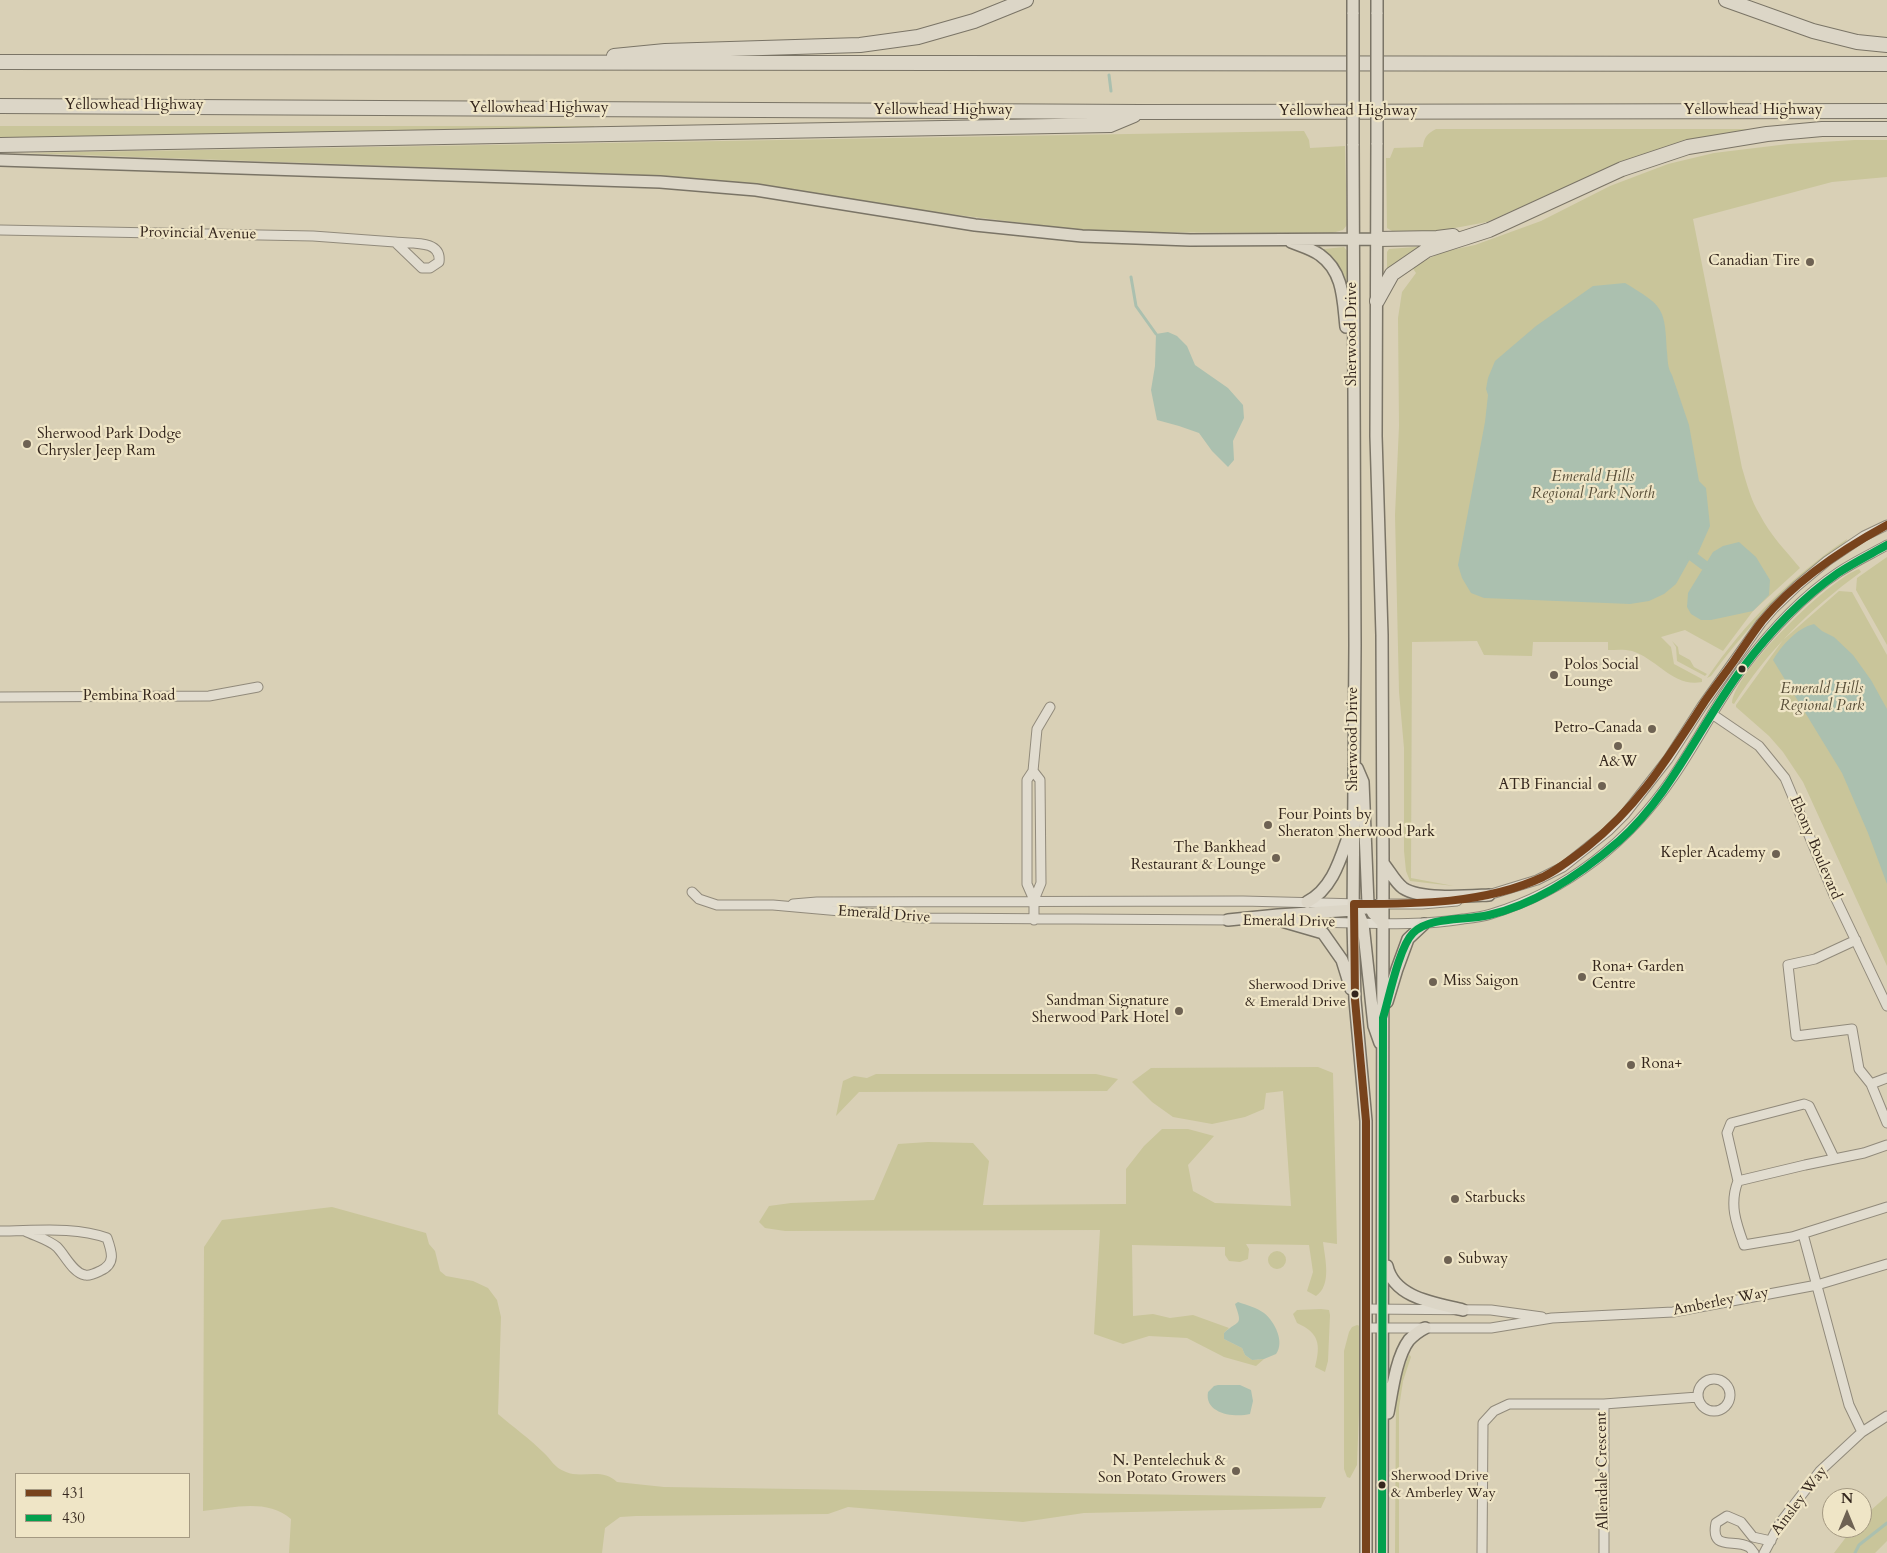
<!DOCTYPE html>
<style>
body{margin:0}
#map{position:relative;width:1887px;height:1553px;overflow:hidden;background:#d9d0b6;font-family:Cardo,serif}
canvas{display:block}
.legend{position:absolute;left:15px;top:1473px;width:175px;height:65px;box-sizing:border-box;background:#efe5c6;border:1px solid #a49982;margin:0;padding:6px 9px;list-style:none;font-size:15px;color:#34261d}
.legend li{display:flex;align-items:center;gap:10px;height:25px}
.legend b{width:25px;border:1px solid #a49982}
.north{position:absolute;left:1822px;top:1488px;width:50px;height:50px;box-sizing:border-box;background:#efe5c6;border:1px solid #a49982;border-radius:50%;rotate:0deg;font-size:14px;font-weight:700;line-height:20px;text-align:center;color:#34261d}
.north::after{content:'';display:block;margin:auto;width:18px;height:22px;background:#6e6253;clip-path:polygon(50% 0,100% 100%,50% 72%,0 100%)}
</style>
<div id="map">
<canvas width="1887" height="1553"></canvas>
<ul class="legend">
<li><b style="height:6px;background:#78431c"></b>431</li>
<li><b style="height:6px;background:#03a04e"></b>430</li>
</ul>
<div class="north">N</div>
</div>
<script>
const ctx = document.querySelector('canvas').getContext('2d');
ctx.lineJoin = 'round';
function paint(path, color) { ctx.fillStyle = color; ctx.fill(path, 'evenodd'); }
function stroke(path, color, width, dash) { ctx.strokeStyle = color; ctx.lineWidth = width; ctx.lineCap = dash ? 'butt' : 'round'; ctx.setLineDash(dash || []); ctx.stroke(path); }
function drawText(font, color, halo, rows, align = 'center') {
  ctx.font = font + ' Cardo,serif'; ctx.lineWidth = 4.5; ctx.setLineDash([]); ctx.textBaseline = 'middle'; ctx.strokeStyle = halo; ctx.fillStyle = color; for (const [text, x, y, turn = 0] of rows) {
    ctx.save(); ctx.translate(x, y); ctx.rotate((+turn || 0) * Math.PI / 180); ctx.textAlign = isNaN(turn) ? turn : align; if (halo) ctx.strokeText(text, 0, 0); ctx.fillText(text, 0, 0); ctx.restore();
  }
}
paint(new Path2D(`
 M0 126H594V128L321 132 0 141Z
 M1436 129H1788L1756 132 1588 179 1559 190 1487 222 1428 233 1405 235 1392 231 1387 228 1386 158H1390L1394 148 1423 147C1424 137 1427 134 1436 129Z
 M1304 131 1309 140 1310 148 1345 146 1347 225 1343 230 1332 233 1095 232 917 210 757 185 621 174 24 153Z
 M1855 140H1887V177L1832 182 1693 219 1742 468C1747 484 1751 501 1760 515 1770 535 1786 551 1800 568L1753 611 1723 651 1685 630 1661 637 1671 647 1674 664 1702 679V682C1674 688 1656 658 1632 651 1624 649 1616 650 1608 650V642H1533L1532 656 1484 655 1477 641 1412 642 1411 878 1454 886 1410 881 1406 871 1404 851V748L1399 692 1395 515 1399 426 1398 318 1402 292 1416 273 1412 267 1442 252 1475 245 1541 221 1610 186 1668 164 1714 153 1788 144Z
 M1428 246 1388 270 1387 268V252L1389 249Z
 M1344 247 1348 252 1346 293 1324 251V249Z
 M1847 539 1846 542C1789 583 1753 620 1711 676L1707 678C1745 622 1791 577 1847 539Z
 M1887 557V645L1856 590 1857 578Z
 M1859 569 1861 572C1810 609 1767 651 1734 704L1732 703C1735 671 1828 580 1859 569Z
 M1839 591 1852 592 1887 655V966L1803 782 1783 752 1769 736 1736 707V705L1783 640Z
 M1672 641 1678 647 1679 654 1690 660 1694 667 1707 674 1705 676 1677 661 1676 647Z
 M1318 1067 1333 1073 1337 1244 1323 1242C1325 1259 1332 1285 1316 1296L1307 1291 1313 1272 1309 1245 1246 1244 1249 1249 1248 1259 1240 1262 1229 1261 1225 1255V1247L1132 1245 1133 1316 1153 1314 1170 1318 1193 1315 1229 1328 1224 1333V1339L1242 1348 1245 1355 1252 1360 1264 1359 1256 1366 1224 1357 1187 1338 1149 1336 1123 1344 1094 1334 1100 1230 785 1231 765 1228 759 1222 769 1206 791 1203 874 1200 898 1144 928 1142 973 1143 989 1161 983 1205 1126 1204V1169L1144 1146 1162 1129H1188L1214 1136 1188 1165 1193 1191 1215 1203 1291 1206 1283 1091 1266 1093 1264 1109 1245 1117 1212 1124 1173 1117 1152 1102 1132 1082 1151 1068Z
 M876 1074H1096L1118 1079 1107 1091 859 1092 836 1116 843 1081 854 1076 867 1078Z
 M332 1207 426 1233 429 1244 435 1251 440 1271 446 1276 473 1281 488 1288 497 1300 501 1317 498 1414C513 1427 529 1438 543 1452 552 1460 553 1467 566 1472 582 1479 602 1467 617 1482L664 1487 1326 1497 1321 1508 1084 1513 1023 1522 848 1507 828 1514 636 1516 620 1517 605 1528 602 1553H289L291 1519C267 1498 232 1508 203 1511L204 1247 222 1220Z
 M1268 1260a9 9 0 1 1 18 0a9 9 0 1 1-18 0Z
 M1321 1309 1329 1310 1330 1315 1328 1361 1325 1372 1315 1367C1321 1344 1319 1333 1297 1323L1293 1314 1297 1310Z
 M1357 1325 1360 1326 1362 1331 1357 1465 1350 1478 1347 1477 1344 1469V1351L1349 1332 1352 1327Z
 M1409 1354 1411 1357 1403 1381 1399 1408V1553H1395L1396 1399 1402 1374Z
 M1887 1496V1541L1875 1553H1834L1853 1528H1862V1518Z`), '#c9c59a');
paint(new Path2D(`
 M1625 283C1663 306 1665 307 1667 352 1668 360 1667 367 1672 375L1689 425 1699 481 1706 488 1710 526 1698 553 1690 559 1676 584 1664 594 1649 601 1630 604 1484 598 1471 593 1462 578 1458 565 1485 422 1488 395 1486 389 1488 378 1495 361 1536 326 1593 286Z
 M1168 332 1177 336 1187 346 1195 365 1228 388 1243 405 1244 418 1233 441 1234 460 1228 467 1212 451 1199 433 1179 426 1157 420 1151 390 1155 366 1156 334Z
 M1739 542 1756 557 1770 580 1769 595 1753 611 1711 620H1701L1691 614 1687 607 1688 593 1713 552 1723 546Z
 M1814 624 1822 631 1834 637 1853 655 1871 680 1887 709V884L1868 833 1842 773 1773 660C1782 645 1797 628 1814 624Z
 M1238 1302C1247 1305 1257 1308 1264 1313 1275 1322 1285 1342 1276 1354L1264 1359 1252 1360 1245 1355 1242 1348 1224 1339V1333C1239 1319 1243 1327 1235 1304Z
 M1218 1385H1240L1251 1390 1253 1401 1250 1414C1235 1418 1204 1414 1208 1392L1214 1386Z`), '#abc0af');
stroke(new Path2D(`
 M1109 75 1111 91
 M1131 277 1136 306 1156 334
 M1855 1553 1859 1545 1887 1523`), '#abc0af', 3);
stroke(new Path2D(`
 M1692 556 1704 565`), '#abc0af', 10);
const minor = new Path2D(`
 M0 230 313 236 395 242
 M395 242C410 244 442 239 439 262L430 268H422Z
 M0 697 209 696 258 687
 M1712 714 1759 746 1785 778 1834 895 1887 1006
 M1033 771 1040 780 1041 883 1034 900V920
 M692 892 699 899 717 905H773L919 918 1233 920
 M1485 896 1537 880 1563 867 1608 831 1625 814 1668 759 1702 706 1761 623 1774 608 1797 586 1827 561 1864 536 1887 525
 M1034 900 1027 884V780L1033 771 1037 729 1050 707
 M793 904 817 902 1243 901 1360 904
 M1378 904H1422L1457 901
 M1258 921C1290 922 1321 922 1353 923 1390 924 1426 925 1463 919 1472 918 1482 917 1491 914 1567 891 1629 842 1673 777 1697 742 1716 704 1741 670 1768 634 1801 597 1839 572 1854 562 1871 554 1887 545
 M1856 940 1815 959 1788 965 1796 1036 1852 1029 1859 1069 1871 1084
 M1887 1078 1871 1084 1887 1123
 M1887 1145 1864 1153 1805 1165 1738 1181C1729 1204 1736 1223 1744 1245L1792 1237 1887 1207
 M1738 1181 1727 1133 1731 1123 1804 1104 1809 1106 1834 1158
 M0 1231C34 1231 75 1226 107 1238 112 1252 116 1264 100 1271 96 1273 89 1276 85 1275 73 1273 65 1255 57 1247 49 1240 35 1236 25 1231
 M1366 1309 1491 1310 1542 1317
 M1366 1328H1491L1552 1318 1673 1312 1817 1285 1887 1264
 M1698 1395a16 16 0 1 1 32 0a16 16 0 1 1-32 0Z
 M1604 1404V1553
 M1862 1432 1887 1416
 M1482 1553 1483 1423 1494 1411 1509 1404H1604L1698 1397
 M1754 1553C1752 1551 1751 1548 1749 1547 1735 1538 1710 1552 1716 1523L1727 1516 1741 1522 1753 1537 1771 1541
 M1764 1553 1780 1523 1820 1471 1862 1432 1849 1405 1803 1234`);
const major = new Path2D(`
 M1353 14V0
 M1377 14V0
 M1377 143 1376 436 1382 635 1383 863 1382 1553
 M1353 144 1355 645 1353 923 1355 1000 1366 1121V1553
 M0 160 660 182 756 190 975 225 1082 236 1190 240 1378 239
 M1291 242C1301 246 1312 249 1320 255 1344 272 1343 301 1346 327
 M1357 768 1363 782 1368 904 1373 913 1384 924
 M1383 863C1389 870 1395 882 1403 888 1421 900 1468 896 1489 895
 M1307 902C1334 888 1341 856 1351 829
 M1355 905 1363 924 1374 1026 1380 1043
 M1228 920 1278 915 1354 910 1377 906
 M1285 922 1323 933 1342 960 1351 989
 M1387 1002 1397 969 1408 939 1424 924
 M1387 1266C1394 1298 1435 1303 1463 1310
 M1388 1413C1392 1392 1396 1357 1409 1340 1414 1335 1419 1331 1425 1328`);
const highway = new Path2D(`
 M1726 0 1813 31 1857 42 1887 45
 M614 56 665 51 860 45 918 37 974 21 1026 0
 M0 62 1887 64
 M0 106 1141 112 1887 111
 M0 145 1110 125 1134 115
 M1378 239 1437 238 1453 236
 M1377 301 1392 274 1427 250 1489 230 1622 169 1688 147 1767 134 1822 129H1887`);
stroke(minor, '#918a7b', 11);
stroke(major, '#7a7466', 14);
stroke(highway, '#7a7466', 16);
stroke(minor, '#e1dccf', 9);
stroke(major, '#dcd6c7', 11);
stroke(highway, '#dcd6c7', 14);
const majorBridge = new Path2D(`
 M1353 14V144
 M1377 143V14`);
stroke(majorBridge, '#7a7466', 14, []);
stroke(majorBridge, '#dcd6c7', 11);
stroke(new Path2D(`
 M1366 1553V1121L1355 1000 1354 904C1417 904 1485 904 1543 877 1559 869 1573 858 1587 847 1639 806 1669 756 1705 701 1714 688 1724 675 1734 661 1743 648 1752 634 1762 621 1796 580 1841 550 1887 525`), '#78431c', 8);
stroke(new Path2D(`
 M1382 1553 1383 1018C1389 998 1399 947 1413 933 1430 916 1465 921 1489 915 1537 904 1582 873 1619 841 1672 794 1700 725 1742 669 1768 634 1802 598 1838 573 1853 563 1871 554 1887 545`), '#03a04e', 8);
for (const [x, y, r, color] of [
 [1810,262,5,"#6e6253"],
 [27,444,5,"#6e6253"],
 [1742,669,4.5,"#34261d"],
 [1554,675,5,"#6e6253"],
 [1652,729,5,"#6e6253"],
 [1618,746,5,"#6e6253"],
 [1602,786,5,"#6e6253"],
 [1268,825,5,"#6e6253"],
 [1776,854,5,"#6e6253"],
 [1276,858,5,"#6e6253"],
 [1582,977,5,"#6e6253"],
 [1433,982,5,"#6e6253"],
 [1355,994,4.5,"#34261d"],
 [1179,1011,5,"#6e6253"],
 [1631,1065,5,"#6e6253"],
 [1455,1199,5,"#6e6253"],
 [1448,1260,5,"#6e6253"],
 [1236,1471,5,"#6e6253"],
 [1382,1485,4.5,"#34261d"]
]) { const dot = new Path2D(); dot.arc(x, y, r, 0, 2 * Math.PI); ctx.fillStyle = color; ctx.fill(dot); stroke(dot, '#efe5c6', 2); }
drawText('14px', '#34261d', '#efe5c6', [
 ["Sherwood Drive",1346,986],
 ["& Emerald Drive",1346,1003],
 ["Sherwood Drive",1391,1477,"left"],
 ["& Amberley Way",1391,1494,"left"]
], 'right');
drawText('15px', '#34261d', '#efe5c6', [
 ["Yellowhead Highway",134,106],
 ["Yellowhead Highway",539,109],
 ["Yellowhead Highway",943,111],
 ["Yellowhead Highway",1753,111],
 ["Yellowhead Highway",1348,112],
 ["Provincial Avenue",198,234,1],
 ["Sherwood Drive",1353,334,-90],
 ["Pembina Road",129,697],
 ["Sherwood Drive",1354,739,-90],
 ["Ebony Boulevard",1815,848,67],
 ["Emerald Drive",884,915,4],
 ["Emerald Drive",1289,922,1],
 ["Amberley Way",1721,1302,-11],
 ["Allendale Crescent",1603,1471,-91],
 ["Ainsley Way",1800,1501,-53]
]);
drawText('15px', '#34261d', '#efe5c6', [
 ["Canadian Tire",1800,262,"right"],
 ["Sherwood Park Dodge",37,435],
 ["Chrysler Jeep Ram",37,452],
 ["Polos Social",1564,666],
 ["Lounge",1564,683],
 ["Petro-Canada",1642,729,"right"],
 ["A&W",1618,763,"center"],
 ["ATB Financial",1592,786,"right"],
 ["Four Points by",1278,816],
 ["Sheraton Sherwood Park",1278,833],
 ["The Bankhead",1266,849,"right"],
 ["Restaurant & Lounge",1266,866,"right"],
 ["Kepler Academy",1766,854,"right"],
 ["Rona+ Garden",1592,968],
 ["Centre",1592,985],
 ["Miss Saigon",1443,982],
 ["Sandman Signature",1169,1002,"right"],
 ["Sherwood Park Hotel",1169,1019,"right"],
 ["Rona+",1641,1065],
 ["Starbucks",1465,1199],
 ["Subway",1458,1260],
 ["N. Pentelechuk &",1226,1462,"right"],
 ["Son Potato Growers",1226,1479,"right"]
], 'left');
drawText('italic 15px', '#564c36', '#efe5c6', [
 ["Emerald Hills",1593,478],
 ["Regional Park North",1593,495],
 ["Emerald Hills",1822,690],
 ["Regional Park",1822,707]
]);
</script>
